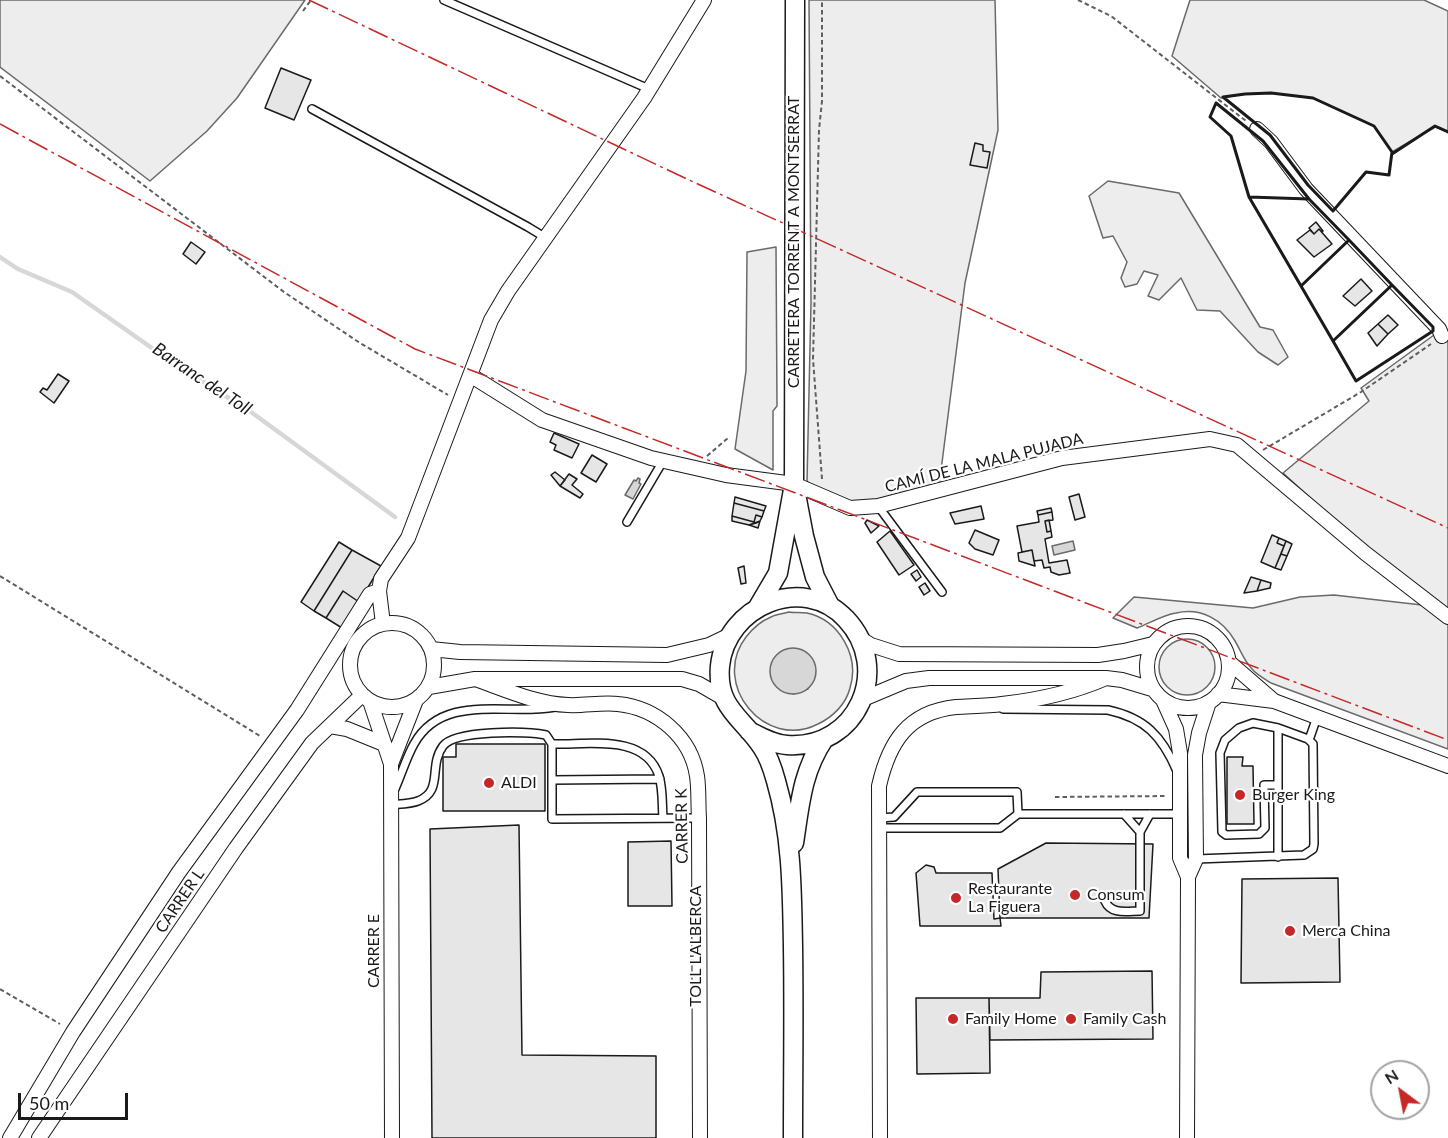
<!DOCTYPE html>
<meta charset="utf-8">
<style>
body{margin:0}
#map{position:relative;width:1448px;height:1138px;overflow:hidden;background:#fff;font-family:Lato,sans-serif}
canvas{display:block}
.north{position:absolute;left:1370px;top:1060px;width:60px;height:60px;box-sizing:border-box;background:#fff;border:2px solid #a3a3a3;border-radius:50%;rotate:328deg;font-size:16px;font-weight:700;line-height:24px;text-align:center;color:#1a1a1a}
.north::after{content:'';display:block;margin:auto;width:21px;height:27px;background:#c62828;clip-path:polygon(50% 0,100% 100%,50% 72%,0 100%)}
.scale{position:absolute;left:18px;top:1093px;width:110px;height:27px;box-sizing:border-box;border:3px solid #1a1a1a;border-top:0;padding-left:8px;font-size:18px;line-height:21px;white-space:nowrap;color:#1a1a1a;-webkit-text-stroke:4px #fff;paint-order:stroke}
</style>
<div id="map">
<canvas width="1448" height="1138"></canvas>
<div class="north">N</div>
<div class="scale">50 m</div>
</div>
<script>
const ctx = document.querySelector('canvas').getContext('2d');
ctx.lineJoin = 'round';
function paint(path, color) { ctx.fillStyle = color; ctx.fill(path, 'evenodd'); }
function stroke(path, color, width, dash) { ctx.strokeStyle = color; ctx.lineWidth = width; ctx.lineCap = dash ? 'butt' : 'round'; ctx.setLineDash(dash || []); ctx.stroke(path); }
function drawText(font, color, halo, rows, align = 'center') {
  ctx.font = font + ' Lato,sans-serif'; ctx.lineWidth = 4.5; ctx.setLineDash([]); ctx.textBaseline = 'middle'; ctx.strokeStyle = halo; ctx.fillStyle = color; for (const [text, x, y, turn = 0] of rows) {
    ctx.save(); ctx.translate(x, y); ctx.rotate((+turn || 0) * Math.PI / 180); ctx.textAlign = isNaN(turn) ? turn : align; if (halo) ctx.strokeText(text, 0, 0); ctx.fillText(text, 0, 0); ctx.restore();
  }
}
const green = new Path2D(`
 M0 0H305L237 98 207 131 150 181 0 67Z
 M809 0H995L998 130 965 283 939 486 866 505 844 500 813 487 807 481 811 303Z
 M1190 0H1424L1448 11V132L1435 127 1392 152 1374 126 1313 98 1271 93 1245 94 1221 98 1172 56Z
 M1108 181 1179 193 1260 327 1273 330 1288 357 1278 365 1258 352 1220 311 1197 310 1181 278 1159 300 1148 296 1158 275 1144 271 1137 284 1125 287 1121 278 1127 262 1113 236 1103 238 1089 196Z
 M776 247 777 406 773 411V470L735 449 746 371 747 252Z
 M1445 327 1448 331V612L1340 525 1283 473 1369 401 1361 388Z
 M1334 595 1422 605 1448 625V749L1271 683C1265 679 1257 675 1252 669 1244 661 1241 651 1235 641 1223 620 1201 607 1176 613 1163 615 1150 623 1137 628L1113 618 1134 597 1253 608 1300 597Z
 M789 612C794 613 801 612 807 613 839 620 860 656 850 688 846 704 833 717 818 724 765 751 710 684 746 637 753 628 761 621 771 617 776 614 783 614 789 612ZM793 649 801 650 815 675 808 689 793 694 785 650Z
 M1159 667a28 28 0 1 1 56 0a28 28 0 1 1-56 0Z`);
paint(green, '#ededed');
stroke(green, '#6a6a6a', 1.5);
const water = new Path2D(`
 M638 478 640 479 639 483 641 484 633 499 625 495 634 480 636 481Z
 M1073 541 1075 550 1054 555 1052 546Z
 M770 671a23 23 0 1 1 46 0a23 23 0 1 1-46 0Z`);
paint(water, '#d7d7d7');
stroke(water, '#6a6a6a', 1.5);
stroke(new Path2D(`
 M0 257 18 269 72 292 169 360 251 412 395 517`), '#d7d7d7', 4.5);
const building = new Path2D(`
 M281 68 311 80 294 120 265 108Z
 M975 143 983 145V151L990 152 987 168 970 165Z
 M1316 222 1323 231 1322 232 1319 229 1314 234 1309 228Z
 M1319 229 1332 244 1314 257 1297 240 1310 230 1314 234Z
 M191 242 205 252 196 264 183 254Z
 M1361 279 1372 291 1355 306 1343 296Z
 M1388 315 1398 325 1388 334 1378 324Z
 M1378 324 1388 334 1377 346 1368 333Z
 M58 374 69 381 54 403 40 392 43 388 47 390Z
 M554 433 579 444 572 458 554 450 556 445 550 442Z
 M592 455 607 464 596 482 581 473Z
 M555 472 565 480 560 486 551 475Z
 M569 474 577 479 572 485 583 494 580 498 560 486Z
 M1079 494 1085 517 1075 520 1069 497Z
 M735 497 766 506 764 511 734 503Z
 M734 503 764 511 762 517 756 515 754 522 732 516Z
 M981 506 984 519 955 524 950 513Z
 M1051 508 1052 512 1038 515 1037 511Z
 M1052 512 1053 520 1045 521 1047 532 1051 531 1052 537 1045 539 1049 563 1067 560 1070 573 1059 575 1051 572 1050 567 1044 568 1042 560 1034 561 1032 550 1022 552 1017 526 1039 522 1038 515Z
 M756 515 762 517 760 521 749 525 732 521V516L754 522Z
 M867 520 879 526 871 533 865 523Z
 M1049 520 1051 531 1047 532 1045 521Z
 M760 521 758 528 749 525 756 523Z
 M975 530 999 540 993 555 975 549 969 543Z
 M890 531 914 565 899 575 877 542Z
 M1272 535 1279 538 1277 543 1284 546 1275 568 1261 562Z
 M1279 538 1286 541 1284 546 1277 543Z
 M1286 541 1292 544 1287 556 1281 554Z
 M339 542 352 550 314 611 301 602Z
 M352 550 381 566 359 602 343 591 326 618 314 611Z
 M1032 550 1035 566 1019 561 1018 553Z
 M1281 554 1287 556 1281 570 1275 568Z
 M744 566 746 583 741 584 738 568Z
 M917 570 921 577 916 581 911 574Z
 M1251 577 1261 580 1257 591 1244 593Z
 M1261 580 1271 583 1270 588 1257 591Z
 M925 583 930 591 924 595 919 587Z
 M343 591 359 602 342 628 326 618Z
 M456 744H545V811H443V757H456Z
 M1227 757H1243L1242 766H1253L1254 824H1227Z
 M519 825 522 1055 656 1056V1138H432L430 829Z
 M671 841 672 906H628V842Z
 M1046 843 1153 844 1149 918H1000L998 869Z
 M926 865 934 867 936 873H992L994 919 1000 918 1001 926H920L916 873Z
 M1338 878 1340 982 1241 983 1242 879Z
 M1152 971 1153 1039 990 1040 989 998H1040L1041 972Z
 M916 998H989L990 1073 917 1074Z`);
paint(building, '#e6e6e6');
stroke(building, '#1a1a1a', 1.5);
const service = new Path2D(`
 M444 0 649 89
 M312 109 528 227 546 238
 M878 506 942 592
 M627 522 663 461
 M1003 709 1108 710C1145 718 1162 736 1177 771
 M1309 740 1317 717
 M552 780 660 779
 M394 791C401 776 406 758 414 744 443 692 508 716 555 707
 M390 805C399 804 410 804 418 801 444 791 428 766 443 746 455 730 526 731 546 735L552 744
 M1124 814 1140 832
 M663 818C662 804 663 789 659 776 645 733 588 745 552 744V819L699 818
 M879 818 894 817 917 792H1017L1018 814
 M879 828H1000L1018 814H1179
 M1278 857V728
 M1196 859 1304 855 1313 849 1314 844 1313 744 1308 739 1278 728 1253 723 1239 728 1225 740 1220 753 1222 832 1226 835 1259 834 1265 828 1264 785H1278
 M1105 901C1111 915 1127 911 1140 911V832L1150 814`);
const minor = new Path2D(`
 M1257 129 1271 142 1306 189 1439 329 1442 336
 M470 375 542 420 651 458 726 475 794 484 850 508 878 506 1062 458 1210 439 1237 445 1365 553 1448 617
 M350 665a42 42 0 1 1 84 0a42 42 0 1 1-84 0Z
 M383 624 379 591 381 579 408 538 491 320 508 291 644 98 704 0
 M1147 667a41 41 0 1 1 82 0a41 41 0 1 1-82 0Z
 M861 639 871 645 899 654 1098 655 1124 651 1153 644
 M431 649 460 652 667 655 709 645 730 635
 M1229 662 1274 701
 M475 679C504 689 536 704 568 705 584 706 602 702 618 704 657 708 691 737 697 776 699 789 698 804 699 818L700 1138
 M429 687 475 679H682L699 684 725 699
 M1218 694 1274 701 1448 766
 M863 699 906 681 929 678H1106L1122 680 1152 689
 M1163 700 1176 729 1180 753V858L1188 877 1187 1138
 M370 701 391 764 392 1138
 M330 726 347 729 384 744
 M391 764 416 700
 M1188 877 1196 859 1195 755 1199 733 1209 702
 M10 1138 73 1032 179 872 297 710 370 594 379 591
 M39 1138 236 848 312 743 362 695
 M880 1138 879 786C889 742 908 712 956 707 972 706 987 706 1002 704 1038 700 1072 693 1106 678`);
const secondary = new Path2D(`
 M796 494 804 536 815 577 830 606
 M758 607 778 573 794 484 795 0
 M749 731C761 737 773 744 787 745 857 750 893 669 846 619 803 573 726 606 720 666 716 708 743 718 762 747 769 757 773 770 776 781 792 836 792 890 793 947 794 1011 793 1074 793 1138
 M794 843C800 804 802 772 824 739`);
stroke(service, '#1a1a1a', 10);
stroke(minor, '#1a1a1a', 16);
stroke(secondary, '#1a1a1a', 21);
stroke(new Path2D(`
 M1078 0 1111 16 1246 121
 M303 11 311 0
 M0 76 284 292 360 343 448 395
 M1263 450 1361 392 1431 344
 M707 456 728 438
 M822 479 813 359 819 130 822 101V0
 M0 576 260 736
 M1055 797 1167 796
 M0 989 60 1024`), '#5f5f5f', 2, [4.5, 3]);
stroke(service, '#fff', 7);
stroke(minor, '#fff', 14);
stroke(secondary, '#fff', 18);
stroke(new Path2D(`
 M1271 93 1313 98 1374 126 1392 152 1389 175 1366 172 1333 211 1308 185 1270 135 1223 97 1245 94Z
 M1216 103 1263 141 1309 199 1249 197 1231 136 1210 117Z
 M1392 154 1435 126 1448 132
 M1249 197 1309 199 1349 240 1301 286Z
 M1349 240 1392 285 1333 341 1301 286Z
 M1392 285 1433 327V331L1356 381 1333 341Z`), '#1a1a1a', 3);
stroke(new Path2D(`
 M309 0 689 180 1448 528
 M0 124 415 349 1448 740`), '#c62828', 1.5, [21, 4.5, 3, 4.5]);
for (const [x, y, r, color] of [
 [489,783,6,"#c62828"],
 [1240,795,6,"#c62828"],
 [1075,895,6,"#c62828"],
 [956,898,6,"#c62828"],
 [1290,931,6,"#c62828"],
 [953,1019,6,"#c62828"],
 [1071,1019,6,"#c62828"]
]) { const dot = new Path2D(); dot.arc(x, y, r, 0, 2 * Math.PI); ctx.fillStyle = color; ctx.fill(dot); stroke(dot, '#fff', 2); }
drawText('16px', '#1a1a1a', '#fff', [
 ["CARRETERA TORRENT A MONTSERRAT",794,242,-90],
 ["CAMÍ DE LA MALA PUJADA",984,463,-14],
 ["CARRER K",682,826,-91],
 ["CARRER L",180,901,-56],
 ["TOLL L'ALBERCA",696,946,-90],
 ["CARRER E",374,951,-90]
]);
drawText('16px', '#1a1a1a', '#fff', [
 ["ALDI",501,783],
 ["Burger King",1252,795],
 ["Restaurante",968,889],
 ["La Figuera",968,907],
 ["Consum",1087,895],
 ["Merca China",1302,931],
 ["Family Home",965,1019],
 ["Family Cash",1083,1019]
], 'left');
drawText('italic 18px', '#1a1a1a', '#fff', [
 ["Barranc del Toll",202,379,34]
]);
</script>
